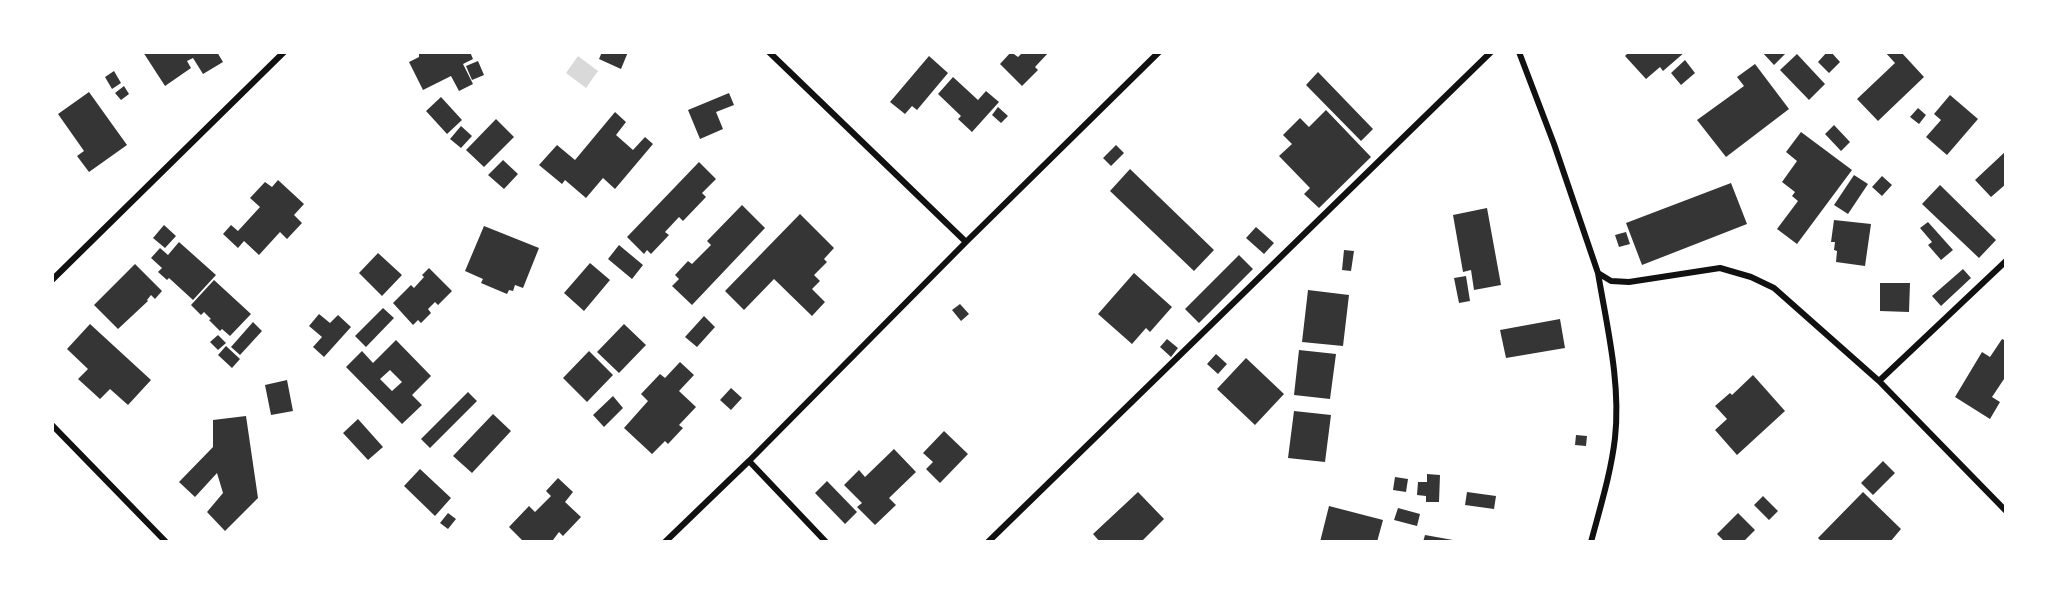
<!DOCTYPE html>
<style>
body{margin:0}
#map{position:relative;width:2058px;height:594px;overflow:hidden;background:#fff;font-family:"Fira Sans",sans-serif}
canvas{display:block}
.frame{position:absolute;inset:0;border:54px solid #fff;pointer-events:none}
</style>
<div id="map">
<canvas width="2058" height="594"></canvas>
<div class="frame"></div>
</div>
<script>
const ctx = document.querySelector('canvas').getContext('2d');
ctx.lineJoin = 'round';
function paint(path, color) { ctx.fillStyle = color; ctx.fill(path, 'evenodd'); }
function stroke(path, color, width, dash) { ctx.strokeStyle = color; ctx.lineWidth = width; ctx.lineCap = dash ? 'butt' : 'round'; ctx.setLineDash(dash || []); ctx.stroke(path); }
paint(new Path2D(`
 M578 56 598 71 586 88 566 73Z`), '#d9d9d9');
paint(new Path2D(`
 M143 52H217L223 62 203 74 193 58 187 61 191 68 165 86Z
 M419 52H470L473 59 463 64 473 84 459 91 451 76 423 90 409 62 419 57Z
 M602 52H628L621 69 599 59Z
 M1011 52 1018 57 1023 52H1049L1035 67 1038 70 1022 86 1000 64Z
 M1629 52H1685L1663 71 1660 67 1646 79 1625 56Z
 M1762 52H1787L1774 65Z
 M1827 52H1831L1840 62 1829 73 1818 62Z
 M1885 52H1901L1924 77 1878 121 1857 99 1895 63Z
 M1797 54 1825 84 1809 100 1780 70Z
 M929 56 948 73 917 110 912 106 905 114 890 102Z
 M1685 60 1695 73 1681 85 1671 73Z
 M478 61 484 75 472 80 466 66Z
 M1755 64 1789 109 1726 157 1697 120 1744 86 1737 77Z
 M114 71 121 83 112 89 105 77Z
 M1318 72 1373 129 1361 141 1306 85Z
 M953 77 978 100 986 91 999 102 972 132 958 119 961 116 938 94Z
 M124 86 129 94 121 100 115 93Z
 M89 92 127 145 89 172 77 156 84 151 58 114Z
 M729 93 734 105 716 112 723 129 700 139 688 110Z
 M1950 95 1978 119 1947 155 1926 137 1941 120 1934 114Z
 M441 97 462 120 447 134 426 111Z
 M998 107 1008 116 1001 123 992 115Z
 M1918 108 1926 115 1919 124 1910 117Z
 M1326 110 1371 157 1319 208 1304 194 1310 188 1279 156 1292 144 1283 135 1300 118 1309 127Z
 M615 112 626 122 616 135 633 150 645 137 653 144 615 189 603 178 586 198 565 180 562 184 539 165 557 145 575 160Z
 M496 119 514 137 484 167 466 150Z
 M1834 125 1850 142 1841 151 1825 134Z
 M461 126 472 136 461 148 450 139Z
 M1801 132 1852 170 1797 244 1777 229 1798 201 1792 196 1795 192 1782 182 1797 161 1786 152Z
 M1116 145 1124 153 1111 166 1103 158Z
 M2006 151V184L1991 197 1975 180Z
 M503 160 518 174 504 189 488 175Z
 M699 162 716 179 702 193 706 197 683 221 679 217 665 232 669 235 651 254 647 250 644 254 627 237Z
 M1130 169 1214 250 1194 271 1110 191Z
 M1854 175 1868 184 1848 214 1834 205Z
 M1882 176 1892 185 1882 196 1872 187Z
 M278 180 304 204 294 215 302 223 287 239 280 232 259 255 244 241 238 248 223 234 231 225 238 231 260 207 250 198 265 182 272 187Z
 M1731 183 1747 224 1642 265 1626 223Z
 M1940 185 1996 240 1979 258 1922 204Z
 M742 205 765 228 692 305 672 286 679 279 675 275 688 261 692 264 711 245 707 241Z
 M1487 208 1501 285 1474 290 1471 270 1463 272 1453 215Z
 M800 214 834 248 824 259 827 262 814 275 820 281 812 289 825 302 812 316 774 279 744 310 725 291Z
 M1834 220 1871 224 1865 266 1836 262 1837 251 1834 250 1835 242H1831Z
 M1928 222 1953 250 1941 260 1928 245 1932 242 1920 228Z
 M164 225 176 236 165 248 153 238Z
 M484 226 539 248 523 288 515 285 513 291 509 290 507 294 481 283 483 279 465 271Z
 M1256 227 1274 243 1264 254 1246 238Z
 M1626 232 1630 244 1619 247 1615 235Z
 M179 242 216 275 193 300 169 278 167 280 158 272 162 268 151 258 160 248 168 255Z
 M619 245 643 265 632 279 608 259Z
 M1344 250 1354 251 1351 271 1342 270Z
 M378 253 402 275 382 296 359 273Z
 M1239 255 1253 269 1199 323 1185 309Z
 M590 263 610 280 584 311 564 293Z
 M135 264 162 291 155 299 151 295 147 300 148 301 118 329 94 305Z
 M429 268 452 291 438 305 435 302 428 309 431 313 421 323 418 320 413 325 393 303 411 285 414 288 424 277 422 275Z
 M1963 269 1971 278 1941 306 1932 296Z
 M1134 273 1172 307 1150 332 1146 328 1132 344 1098 314Z
 M1466 276 1470 301 1459 303 1454 278Z
 M214 280 251 314 230 336 222 329 220 331 209 320 211 319 204 312 201 315 191 305Z
 M1880 283H1910L1909 312 1880 311Z
 M1308 290 1349 295 1343 346 1302 342Z
 M960 304 969 314 961 321 952 310Z
 M383 308 394 318 366 347 355 336Z
 M319 314 330 323 338 315 351 327 324 357 313 347 322 337 309 326Z
 M704 316 715 327 697 347 685 337Z
 M1560 319 1565 348 1506 358 1500 330Z
 M253 322 262 331 240 355 231 347Z
 M90 324 151 380 128 405 110 389 100 399 78 379 88 369 67 349Z
 M624 324 646 345 619 373 597 352Z
 M218 335 226 343 218 350 210 342Z
 M1167 339 1178 348 1171 357 1160 347Z
 M2002 339 2006 341V376L1992 397 2000 402 1990 419 1955 397 1982 352 1990 357Z
 M396 340 431 376 412 395 422 405 402 424 346 367 362 351 373 363ZM390 370 402 382 392 391 380 379Z
 M226 346 240 359 232 368 218 355Z
 M1299 350 1336 354 1330 399 1294 395Z
 M589 351 613 375 587 402 563 378Z
 M1216 354 1227 364 1218 374 1207 364Z
 M1246 358 1284 394 1255 425 1217 389Z
 M680 362 694 375 679 391 696 407 679 425 683 428 668 444 665 441 652 454 624 428 648 401 641 394 660 374 665 378Z
 M1753 375 1785 411 1737 455 1715 430 1727 419 1715 406 1730 393 1732 395Z
 M287 380 293 411 271 415 265 385Z
 M731 388 742 398 731 410 720 400Z
 M468 392 477 401 430 448 421 439Z
 M613 396 623 408 604 427 593 415Z
 M1294 411 1331 415 1325 462 1288 458Z
 M493 414 511 431 472 473 453 456Z
 M246 416 258 498 225 531 207 512 223 493 217 473 195 497 179 482 213 447V420Z
 M358 419 383 447 368 460 343 433Z
 M944 431 968 454 940 483 926 469 933 462 923 453Z
 M1576 435 1587 436 1586 446 1575 445Z
 M894 449 916 472 889 498 896 505 875 525 857 507 862 503 844 485 859 470 865 477Z
 M1883 461 1895 473 1873 495 1861 483Z
 M420 469 451 498 435 516 404 486Z
 M1427 474 1440 475 1439 502H1426V496L1417 495 1418 482H1427Z
 M1395 477 1408 479 1406 492 1393 490Z
 M558 478 573 492 565 502 581 517 563 536 559 532 553 540 555 542H524L509 527 529 506 535 512 551 496 546 491Z
 M827 481 857 512 845 524 815 493Z
 M1138 492 1164 519 1141 542H1100L1093 534Z
 M1467 492 1496 496 1494 509 1465 505Z
 M1863 492 1901 529 1890 542H1822L1818 538Z
 M1763 496 1778 511 1769 520 1754 505Z
 M1329 506 1383 520 1377 542H1320Z
 M1398 508 1420 514 1417 526 1394 520Z
 M448 513 456 519 448 529 440 523Z
 M1738 513 1755 530 1743 542H1725L1717 534Z
 M1425 535 1453 540V542H1423Z`), '#353535');
stroke(new Path2D(`
 M769 52 966 242
 M1519 52 1554 144 1598 273 1611 281 1629 282 1720 268 1751 277 1774 288 1879 381 2006 511
 M52 280 284 52
 M1879 381 2006 261
 M52 425 166 542
 M749 461 826 542
 M665 542 749 461 966 242 1159 52
 M988 542 1491 52
 M1591 542C1600 508 1611 473 1615 438 1621 383 1607 327 1598 273`), '#111', 6);
</script>
